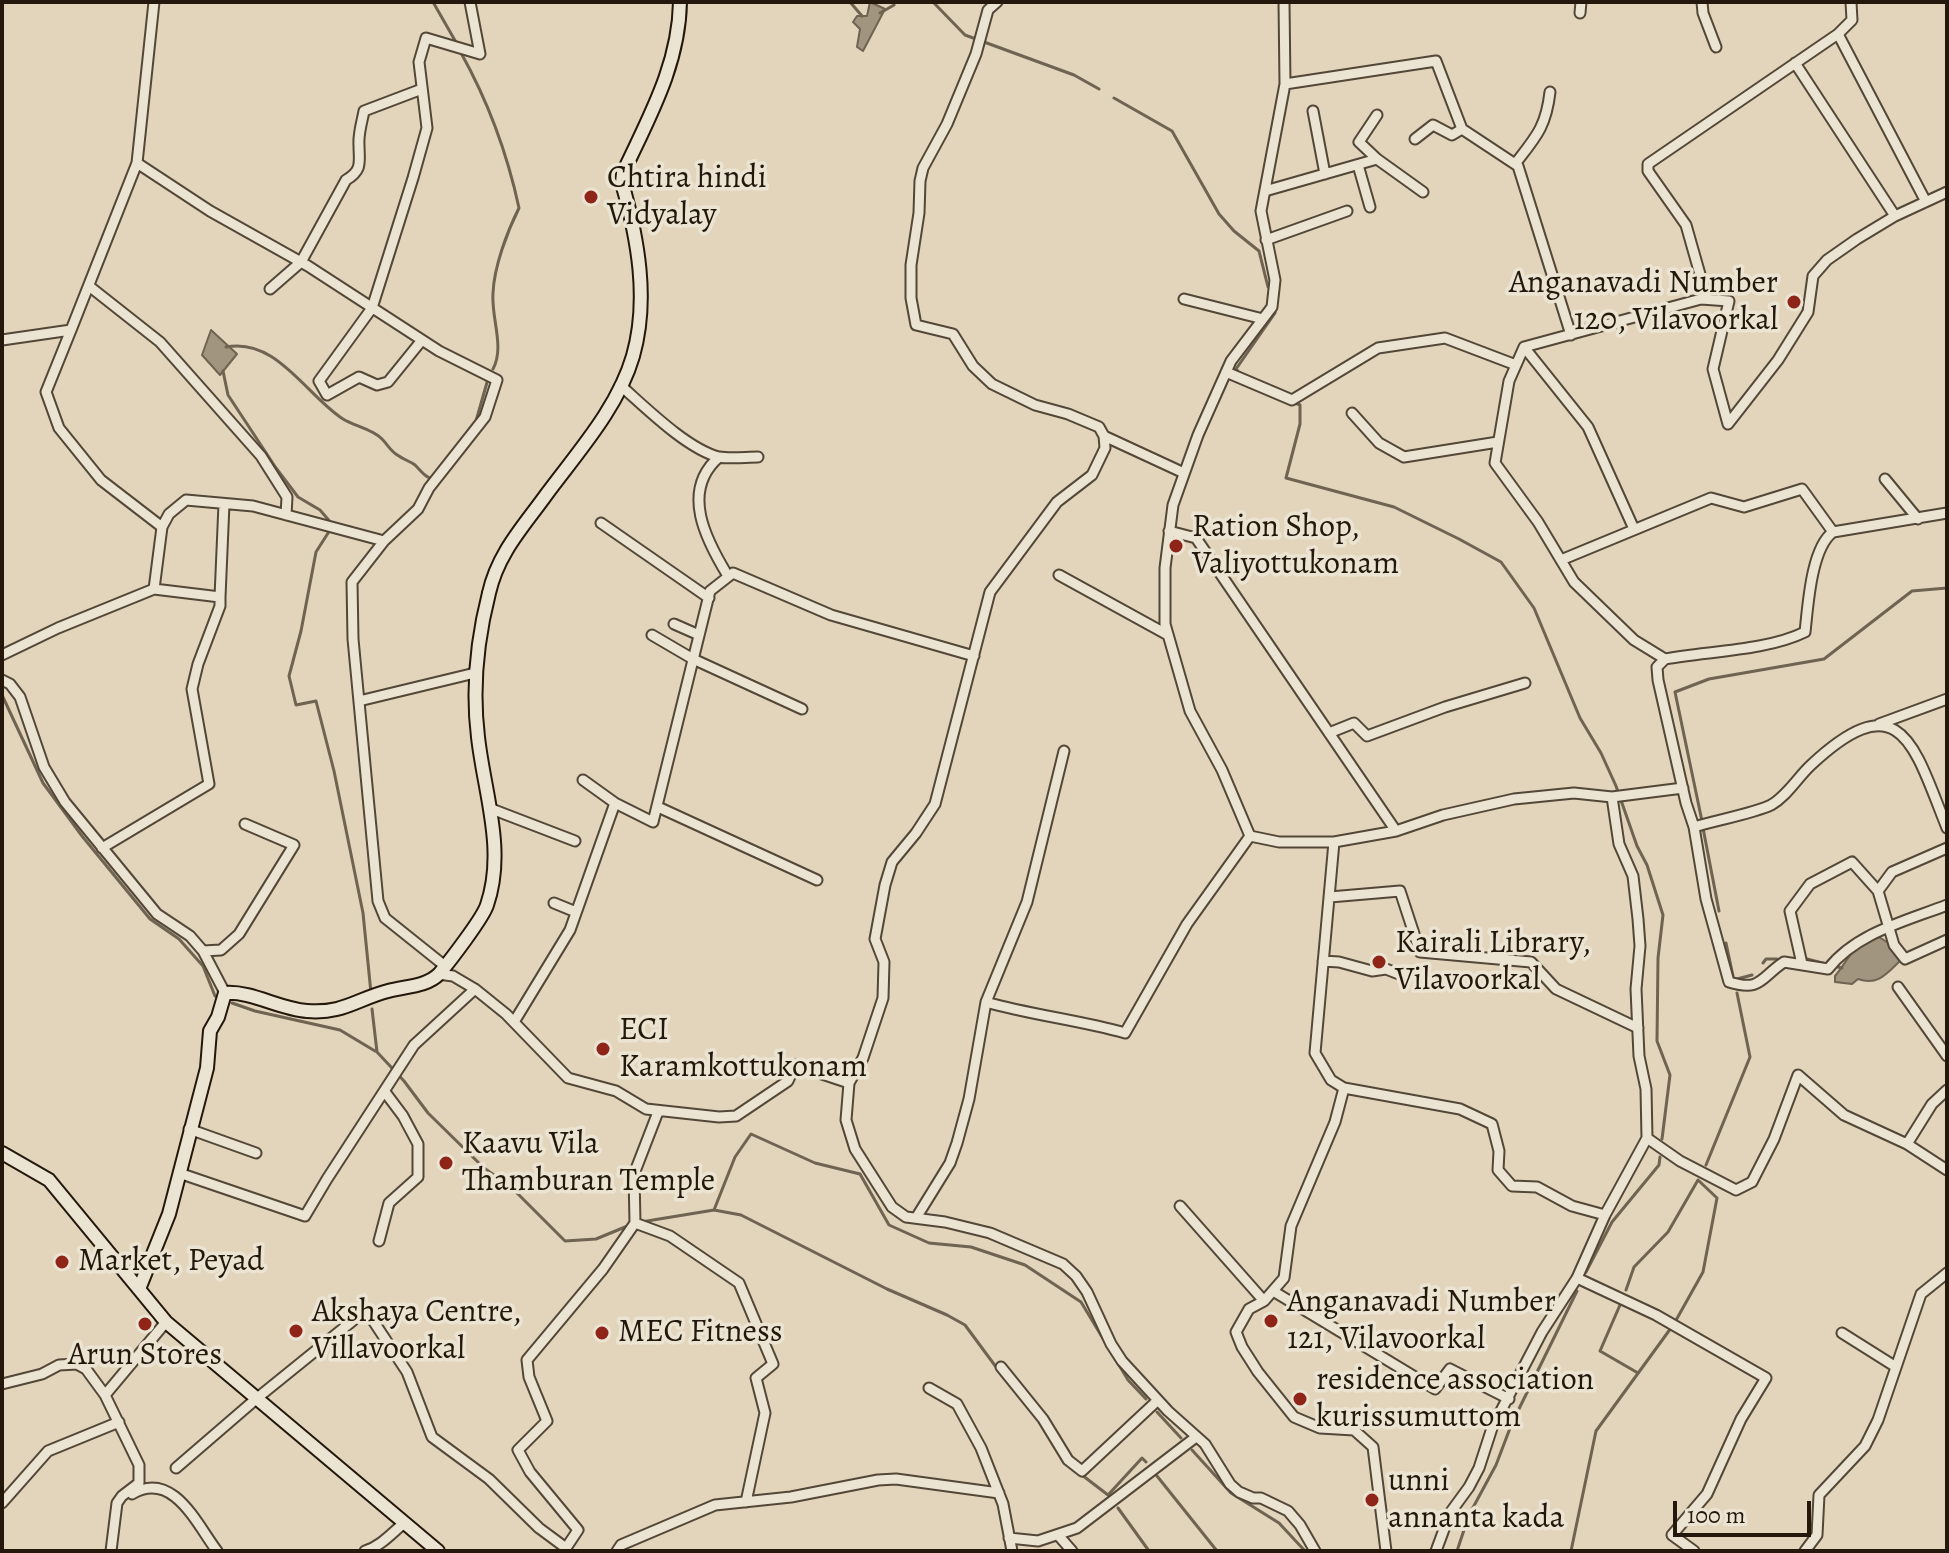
<!DOCTYPE html>
<style>
body{margin:0}
#map{position:relative;width:1949px;height:1553px;overflow:hidden;background:#e2d5bc;font-family:Alegreya,serif}
canvas{display:block}
.frame{position:absolute;inset:0;border:4px solid #23180b;pointer-events:none}
.scale{position:absolute;left:1673px;top:1501px;width:138px;height:36px;box-sizing:border-box;border:4px solid #23180b;border-top:0;padding-left:10px;font-size:24px;line-height:28px;white-space:nowrap;color:#23180b;-webkit-text-stroke:6px #ece4d3;paint-order:stroke}
</style>
<div id="map">
<canvas width="1949" height="1553"></canvas>
<div class="frame"></div>
<div class="scale">100 m</div>
</div>
<script>
const ctx = document.querySelector('canvas').getContext('2d');
ctx.lineJoin = 'round';
function paint(path, color) { ctx.fillStyle = color; ctx.fill(path, 'evenodd'); }
function stroke(path, color, width, dash) { ctx.strokeStyle = color; ctx.lineWidth = width; ctx.lineCap = dash ? 'butt' : 'round'; ctx.setLineDash(dash || []); ctx.stroke(path); }
function drawText(font, color, halo, rows, align = 'center') {
  ctx.font = font + ' Alegreya,serif'; ctx.lineWidth = 7; ctx.setLineDash([]); ctx.textBaseline = 'middle'; ctx.strokeStyle = halo; ctx.fillStyle = color; for (const [text, x, y, turn = 0] of rows) {
    ctx.save(); ctx.translate(x, y); ctx.rotate((+turn || 0) * Math.PI / 180); ctx.textAlign = isNaN(turn) ? turn : align; if (halo) ctx.strokeText(text, 0, 0); ctx.fillText(text, 0, 0); ctx.restore();
  }
}
const water = new Path2D(`
 M870 2 885 9 863 51 857 47 860 29 853 22 857 16H867Z
 M211 330 237 354 220 375 202 355Z
 M1879 937 1890 944 1900 961C1886 974 1878 986 1858 979L1852 984 1835 982V976C1852 955 1851 945 1879 937Z`);
paint(water, '#a19580');
stroke(water, '#6f6351', 2);
stroke(new Path2D(`
 M433 2 457 44
 M850 2 862 16
 M933 2 965 35 1074 75 1099 89
 M880 13 894 5
 M460 51C488 101 507 152 519 208 507 232 494 267 493 293 491 318 505 347 493 369
 M1114 98 1172 131 1219 214 1234 231 1259 251 1268 287
 M226 347C276 337 306 395 343 419 354 426 373 429 382 439 388 445 391 452 399 456 404 460 410 461 415 465 422 472 425 477 434 480
 M223 371 228 395 276 468 298 497 320 510 332 524
 M1240 374 1236 369 1275 313
 M1293 402 1300 405V424L1286 478 1394 507 1459 539 1501 562 1534 608 1580 718 1601 753 1616 786 1637 846 1647 865 1663 915 1658 958 1657 1041 1670 1075 1662 1139
 M468 431 476 421 488 379
 M330 530 316 552 301 631 289 676 296 705 316 701 334 771 363 913 371 993
 M2 695 43 783 82 836 150 919 179 939 203 966 215 996
 M1702 821 1675 692 1709 679 1824 659 1912 591 1947 588
 M1703 828 1719 911
 M1726 943 1733 976
 M1803 958 1842 968
 M1763 963 1766 959H1777
 M1737 979 1752 975
 M232 1003 255 1011 340 1030 375 1051
 M372 1009 377 1052 404 1081 428 1113 484 1168 511 1187 565 1241 596 1239 630 1225
 M1706 1165 1750 1057 1737 993
 M714 1210 735 1157 751 1134 815 1163 860 1174 889 1225 929 1243 971 1247 1025 1265 1081 1302 1128 1380 1146 1399
 M641 1222 714 1210 741 1215 887 1289 947 1315 965 1325 999 1371
 M1586 1272 1612 1222 1659 1165 1660 1157
 M1626 1290 1634 1267 1668 1232 1698 1180 1717 1198 1703 1272 1675 1322
 M1620 1305 1600 1351 1638 1373
 M1157 1412 1181 1438
 M1192 1450 1231 1493 1279 1523 1305 1551
 M1065 1462 1108 1495 1142 1458 1146 1462
 M1157 1476 1217 1551
 M1118 1508 1149 1551
 M1457 1551 1469 1515 1496 1465 1512 1423 1577 1291
 M1571 1551 1596 1431 1671 1328`), '#6f6351', 3);
const street = new Path2D(`
 M997 2 988 10 976 54 947 124 923 168 920 181 919 213 911 265V298L916 325 953 334 973 366 992 384 1035 405 1068 414 1099 427 1104 436 1105 448 1092 475 1057 502 990 592 935 804 916 833 892 862 885 885 875 939 884 962 883 998 863 1058 849 1083 846 1120 855 1149 892 1207 906 1217 945 1222 990 1233 1063 1264 1076 1276 1087 1292 1111 1344 1122 1361 1168 1411 1205 1444 1230 1484 1239 1492 1253 1498H1261L1288 1511 1300 1525 1315 1551
 M1284 2 1285 84 1261 211 1275 280 1272 307 1231 361 1198 435 1173 505 1165 568V624L1190 711 1222 770 1250 836 1279 842H1334L1315 1053 1331 1080 1344 1088 1335 1122 1291 1226 1284 1278 1264 1301 1249 1309 1236 1332 1242 1347 1258 1372 1294 1417 1320 1428 1354 1430 1373 1447 1386 1551
 M1702 2 1703 13 1716 47
 M1580 13 1581 2
 M1838 34 1925 200
 M1795 63 1895 216
 M1285 84 1436 61 1462 129 1518 166 1571 335
 M1313 111 1325 174
 M1377 115 1359 142 1377 159 1423 192
 M1415 139 1433 125 1452 135 1462 129
 M137 163 154 2
 M1515 164C1536 137 1546 127 1550 92
 M1358 165 1370 207
 M1265 191 1377 159
 M1266 240 1347 211
 M89 286 160 342 261 456 287 497 286 515
 M270 289 301 262 346 180C363 170 359 162 359 145 358 134 362 122 364 111L422 89
 M1184 299 1263 319
 M1707 299 1686 225 1648 171V164L1838 34 1852 20 1851 2
 M71 330 46 392 59 428 101 480 162 527
 M2 340 71 330 137 163 210 211 308 266 439 351 497 380 485 417 429 488 418 509 384 541 352 582 353 639 378 901 385 918 445 966
 M422 340 388 382 377 385 359 377 327 395 319 381 372 308 413 178 427 128 419 62 426 38 480 54 470 2
 M1524 347 1588 427 1634 529
 M1226 372 1292 400 1378 348 1445 338 1516 365
 M620 385C645 407 687 449 719 457 731 459 746 457 758 457
 M1352 413 1379 443 1404 457 1498 442
 M1104 436 1184 473
 M719 457C680 491 706 540 728 576
 M1885 479 1918 519
 M1947 513 1833 532C1811 548 1808 606 1805 632 1766 651 1708 651 1665 659L1657 667 1658 680 1686 803 1694 827 1706 899 1729 982C1761 992 1760 978 1784 962L1828 969C1856 933 1906 921 1947 905
 M601 523 709 598
 M1169 531 1196 538 1396 831
 M1561 560 1711 498 1744 507 1802 489 1833 532
 M1059 575 1168 635
 M154 589 162 527 169 514 186 500 253 506 384 541
 M220 597 224 504
 M674 624 699 635
 M652 635 693 659 802 709
 M2 655 58 628 154 589 220 597V606L198 664 192 689 209 784 102 848
 M1665 659 1634 640 1574 582 1538 522 1495 463 1509 381 1524 347 1701 299 1729 301 1713 369 1728 424 1778 360 1808 312 1813 276 1827 260 1857 239 1895 216 1947 192
 M2 680 10 684 20 697 44 767 65 802 157 914 190 936 203 951 225 993
 M359 701 475 673
 M1879 724 1947 699
 M1329 733 1354 723 1367 736 1445 707 1525 683
 M583 780 615 803 653 822 710 591 733 573 831 615 974 656
 M1612 797 1683 788
 M658 807 817 880
 M489 808 575 841
 M1694 827C1713 821 1755 813 1771 805 1787 796 1798 777 1811 765 1901 681 1914 746 1947 828
 M1334 842 1396 831 1443 815 1514 799 1574 793 1612 797 1619 844 1633 876 1638 919 1640 946 1636 989 1639 1056 1646 1089 1647 1138 1680 1161 1736 1190 1752 1182 1774 1139 1798 1075 1844 1115 1907 1144 1947 1170
 M1878 891 1894 945 1905 959 1947 940
 M1330 897 1400 891 1420 952 1531 962 1556 989 1638 1028
 M554 903 576 912
 M203 951 221 950 239 934 294 845 245 824
 M1323 961 1339 962 1372 971 1386 969 1404 976
 M1802 964 1790 911 1810 884 1852 862 1878 891 1892 872 1947 848
 M438 974 453 976 475 989 506 1014 568 1078 616 1091 646 1109 719 1117 736 1116 788 1081 795 1065 849 1083
 M1898 987 1947 1056
 M986 1002C1031 1015 1079 1020 1125 1033L1187 924 1250 836
 M514 1022 570 930 615 803
 M1344 1088 1460 1109 1492 1124 1499 1151 1498 1170 1512 1186 1537 1187 1572 1206 1605 1215
 M189 1129 256 1153
 M1907 1144 1932 1104 1947 1090
 M179 1173 305 1216 327 1179 414 1045 475 989
 M1180 1206 1264 1301
 M916 1218 950 1163 957 1143 969 1099 986 1002 1027 902 1064 751
 M635 1223 670 1236 739 1283 773 1364 756 1378 765 1413 746 1502
 M379 1241 389 1203 418 1177V1144L403 1116 385 1092
 M1577 1278 1605 1215 1647 1138
 M1273 1291 1435 1389 1450 1369 1509 1399
 M1842 1333 1896 1367
 M1001 1367 1043 1419 1068 1460 1082 1471 1158 1400
 M2 1384 42 1374 59 1365 77 1364 86 1369 105 1395
 M929 1388 957 1404 981 1448 1003 1504 1012 1551
 M176 1468 256 1399 366 1310 407 1372 432 1437 489 1479 539 1528 566 1548
 M132 1494C173 1470 196 1523 217 1551
 M2 1503 48 1451 119 1422
 M1058 1535 1072 1551
 M1009 1538 1038 1541 1077 1528 1196 1437
 M111 1551 117 1503 122 1496 139 1483V1465L105 1395 166 1322
 M365 1551C381 1546 391 1534 404 1523
 M564 1551 578 1530 530 1472 518 1450 547 1421 529 1377 527 1360 603 1269 635 1223 634 1174 658 1112
 M617 1551 621 1545 715 1505 791 1497 878 1480 896 1479 999 1493
 M1436 1551 1450 1513 1469 1487 1479 1468 1492 1428 1542 1332 1577 1278 1656 1315 1766 1378 1741 1419 1707 1494 1672 1535 1694 1551
 M1805 1551 1817 1535 1819 1495 1865 1446 1878 1420 1921 1294 1947 1273`);
const secondary = new Path2D(`
 M2 1153 49 1180 166 1322 438 1551
 M139 1289 169 1214 207 1068 210 1031 218 1017 225 993C252 991 279 1009 307 1011 343 1014 357 999 388 991 405 986 426 987 439 974 449 962 483 918 487 905 506 850 484 792 478 737 472 688 477 640 489 593 498 553 523 527 546 495 577 453 618 408 633 356 649 300 638 239 622 183L623 173C649 117 679 65 680 2`);
stroke(street, '#534737', 13);
stroke(secondary, '#23180b', 16);
stroke(street, '#ece4d3', 9);
stroke(secondary, '#ece4d3', 12);
for (const [x, y, r, color] of [
 [591,197,8,"#8f2418"],
 [1794,302,8,"#8f2418"],
 [1176,546,8,"#8f2418"],
 [1379,962,8,"#8f2418"],
 [603,1049,8,"#8f2418"],
 [446,1163,8,"#8f2418"],
 [62,1262,8,"#8f2418"],
 [1271,1321,8,"#8f2418"],
 [145,1324,8,"#8f2418"],
 [296,1331,8,"#8f2418"],
 [602,1333,8,"#8f2418"],
 [1300,1399,8,"#8f2418"],
 [1372,1500,8,"#8f2418"]
]) { const dot = new Path2D(); dot.arc(x, y, r, 0, 2 * Math.PI); ctx.fillStyle = color; ctx.fill(dot); stroke(dot, '#ece4d3', 3); }
drawText('32px', '#23180b', '#ece4d3', [
 ["Chtira hindi",607,179],
 ["Vidyalay",607,216],
 ["Anganavadi Number",1778,284,"right"],
 ["120, Vilavoorkal",1778,321,"right"],
 ["Ration Shop,",1192,528],
 ["Valiyottukonam",1192,565],
 ["Kairali Library,",1395,944],
 ["Vilavoorkal",1395,981],
 ["ECI",619,1031],
 ["Karamkottukonam",619,1068],
 ["Kaavu Vila",462,1145],
 ["Thamburan Temple",462,1182],
 ["Market, Peyad",78,1262],
 ["Anganavadi Number",1287,1303],
 ["121, Vilavoorkal",1287,1340],
 ["Akshaya Centre,",312,1313],
 ["Villavoorkal",312,1350],
 ["MEC Fitness",618,1333],
 ["Arun Stores",145,1356,"center"],
 ["residence association",1316,1381],
 ["kurissumuttom",1316,1418],
 ["unni",1388,1482],
 ["annanta kada",1388,1519]
], 'left');
</script>
